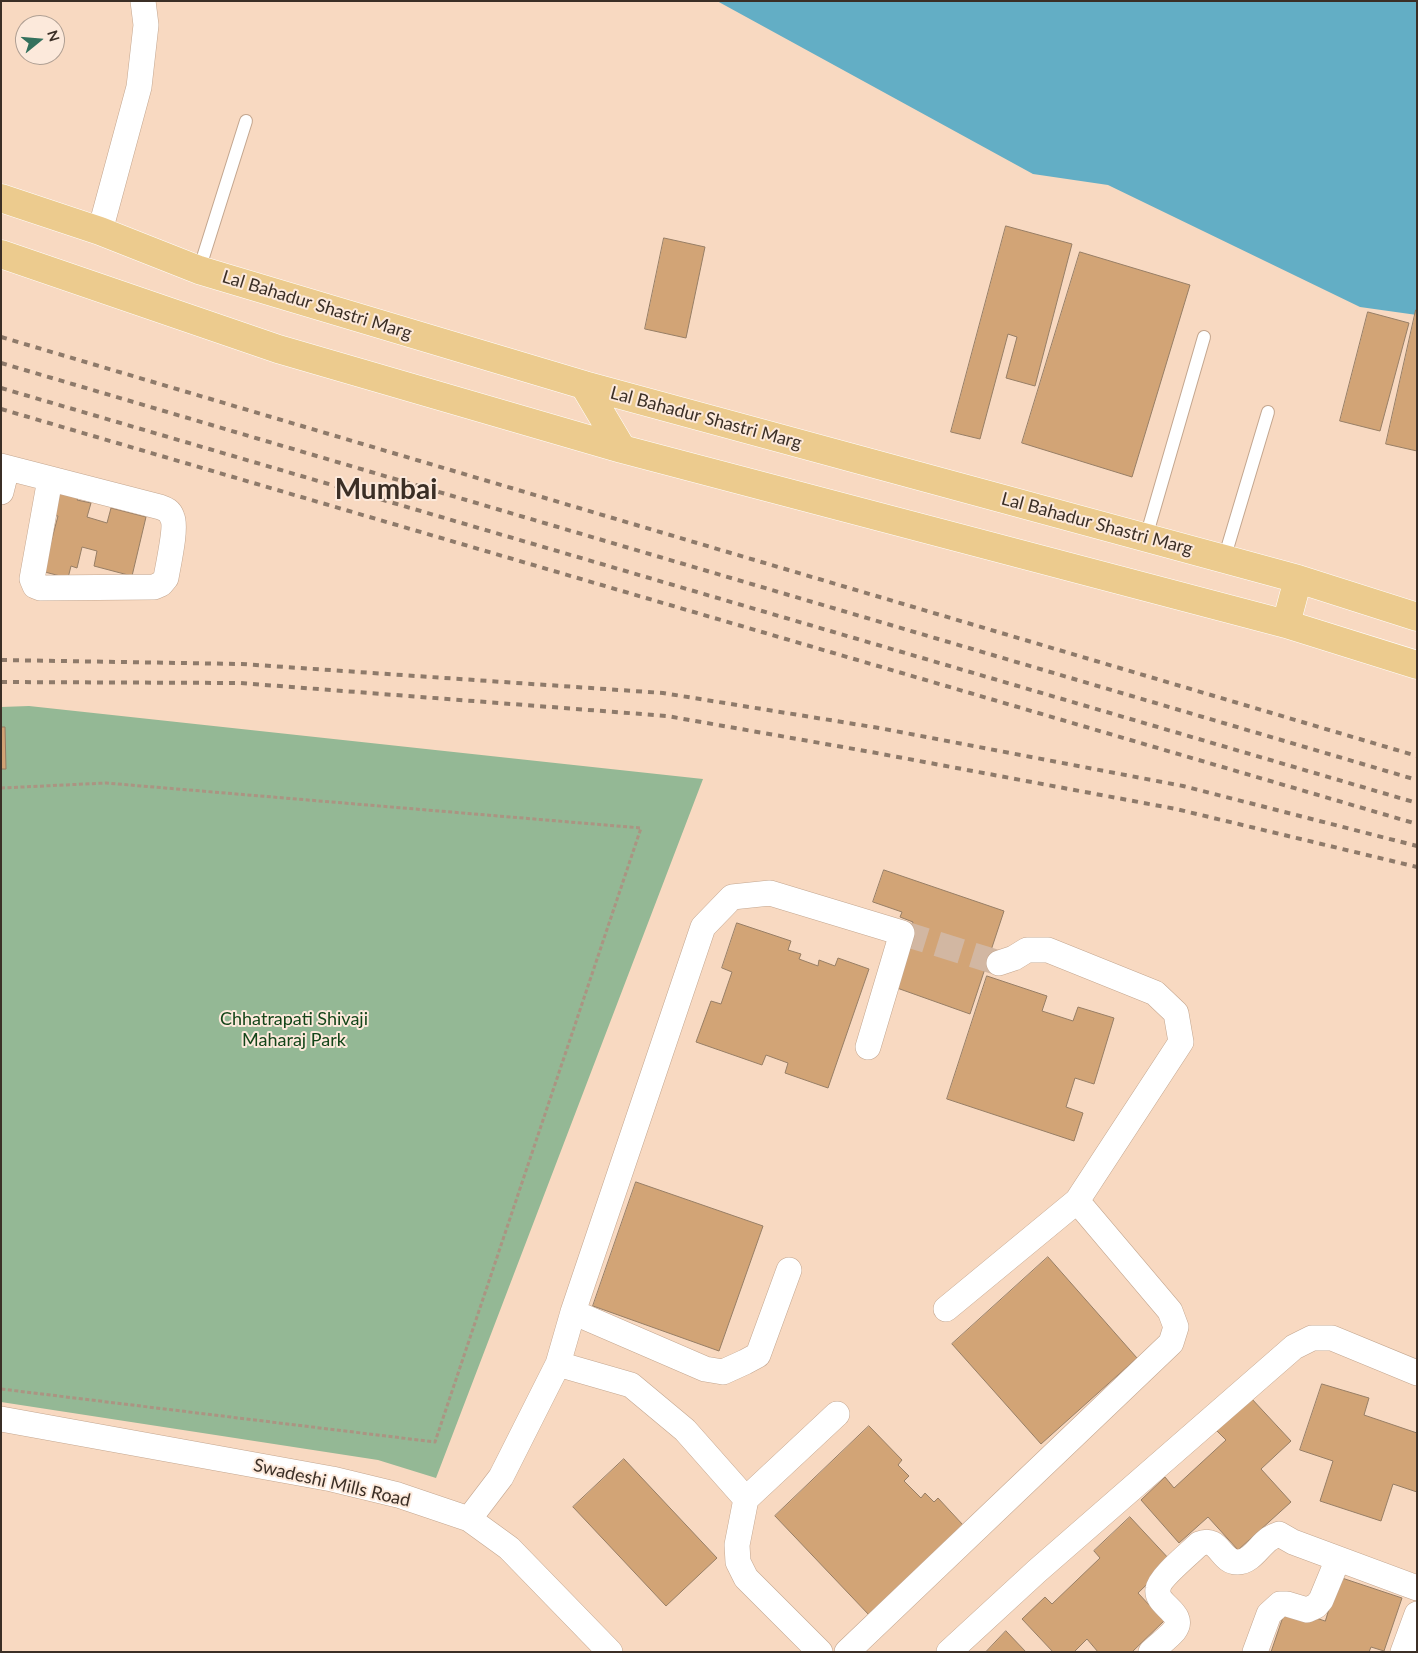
<!DOCTYPE html>
<style>
body{margin:0}
#map{position:relative;width:1418px;height:1653px;overflow:hidden;background:#f8d9c1;font-family:Lato,sans-serif}
canvas{display:block}
.frame{position:absolute;inset:0;border:2px solid #3b2f26;pointer-events:none}
.north{position:absolute;left:15px;top:15px;width:50px;height:50px;box-sizing:border-box;background:#fce9db;border:1px solid #af9f93;border-radius:50%;rotate:73deg;font-size:14px;font-weight:700;line-height:20px;text-align:center;color:#3b2f26}
.north::after{content:'';display:block;margin:auto;width:18px;height:22px;background:#34715d;clip-path:polygon(50% 0,100% 100%,50% 72%,0 100%)}
</style>
<div id="map">
<canvas width="1418" height="1653"></canvas>
<div class="frame"></div>
<div class="north">N</div>
</div>
<script>
const ctx = document.querySelector('canvas').getContext('2d');
ctx.lineJoin = 'round';
function paint(path, color) { ctx.fillStyle = color; ctx.fill(path, 'evenodd'); }
function stroke(path, color, width, dash) { ctx.strokeStyle = color; ctx.lineWidth = width; ctx.lineCap = dash ? 'butt' : 'round'; ctx.setLineDash(dash || []); ctx.stroke(path); }
function drawText(font, color, halo, rows, align = 'center') {
  ctx.font = font + ' Lato,sans-serif'; ctx.lineWidth = 4; ctx.setLineDash([]); ctx.textBaseline = 'middle'; ctx.strokeStyle = halo; ctx.fillStyle = color; for (const [text, x, y, turn = 0] of rows) {
    ctx.save(); ctx.translate(x, y); ctx.rotate((+turn || 0) * Math.PI / 180); ctx.textAlign = isNaN(turn) ? turn : align; if (halo) ctx.strokeText(text, 0, 0); ctx.fillText(text, 0, 0); ctx.restore();
  }
}
paint(new Path2D(`
 M29 706 703 779 436 1478 378 1460 1 1402V707Z`), '#94b895');
paint(new Path2D(`
 M717 1H1417V315L1360 307 1108 185 1033 174Z`), '#63aec5');
const building = new Path2D(`
 M1006 226 1072 244 1035 386 1006 378 1017 337 1008 334 980 439 951 432Z
 M664 238 705 247 686 338 645 329Z
 M1080 252 1190 285 1132 477 1022 443Z
 M1416 310H1417V451L1386 444Z
 M1368 312 1409 323 1380 431 1340 421Z
 M58 491 79 496 77 500 91 503 87 517 107 523 111 508 146 517 132 576 94 566 97 551 82 547 77 568 71 566 68 578 37 570 50 546 58 516 52 515Z
 M1 727H5L6 769H1Z
 M884 870 1004 911 970 1014 897 988 912 943 907 942 913 922 900 917 902 912 873 902Z
 M737 923 791 941 788 950 801 954 799 959 818 966 819 960 835 966 838 958 869 969 828 1088 785 1073 788 1063 766 1055 762 1065 696 1042 711 1001 721 1004 732 972 722 968Z
 M987 976 1047 996 1042 1011 1073 1021 1078 1007 1114 1018 1094 1084 1075 1078 1066 1107 1083 1113 1074 1141 947 1099Z
 M636 1182 763 1226 719 1351 593 1306Z
 M1048 1257 1137 1358 1041 1444 952 1344Z
 M1322 1384 1369 1398 1364 1415 1417 1433V1492L1393 1484 1381 1521 1320 1501 1333 1461 1300 1450Z
 M1251 1398 1291 1441 1261 1469 1291 1502 1238 1550 1208 1517 1179 1543 1141 1500 1165 1477 1174 1488 1226 1440 1216 1430Z
 M869 1426 902 1460 898 1465 909 1476 904 1481 921 1498 925 1493 934 1502 938 1498 963 1525 869 1615 775 1516Z
 M624 1459 717 1558 666 1606 573 1507Z
 M1130 1517 1171 1561 1138 1593 1164 1621 1132 1652H1098L1087 1639 1074 1652H1053L1022 1619 1045 1597 1052 1604 1100 1558 1094 1551Z
 M1339 1577 1402 1598 1384 1651 1371 1647 1369 1652H1271L1286 1608 1325 1621Z
 M1006 1631 1026 1652H986Z`);
paint(building, '#d2a476');
stroke(building, '#977e65', 1);
stroke(new Path2D(`
 M902 933 999 963`), '#d2b7a2', 25, [25, 12]);
const lane = new Path2D(`
 M199 270 246 121
 M1146 537 1204 337
 M1224 559 1268 412`);
const street = new Path2D(`
 M100 231 139 87 146 25 143 1
 M1 466 160 507C166 509 170 511 172 517 177 526 168 566 166 578L161 584 154 587 40 588 35 586 32 579 50 479
 M1 492 7 468
 M946 1309 1077 1201
 M573 1312 705 1369 723 1372 745 1362 758 1355 789 1270
 M558 1364 631 1385 685 1430 746 1499 737 1545 738 1562 746 1578 820 1652
 M1 1419 332 1479 398 1495 469 1519 509 1548 610 1652
 M746 1499 837 1414
 M469 1519 501 1477 558 1364 573 1312 703 927 732 897 770 893 902 933 868 1047
 M847 1652 1171 1343 1176 1327 1170 1311 1077 1201 1181 1042 1176 1013 1155 993 1048 950H1027L1014 958 999 963
 M949 1652 1037 1571 1294 1347 1312 1338H1332L1417 1373
 M1151 1652C1158 1645 1167 1639 1174 1631 1188 1613 1155 1606 1158 1589 1159 1578 1190 1553 1199 1544 1220 1535 1220 1563 1238 1562 1251 1562 1259 1546 1269 1539 1272 1537 1276 1535 1279 1534L1293 1542 1417 1588
 M1255 1652 1269 1614 1280 1604H1287L1307 1610 1316 1606 1321 1600 1338 1559
 M1403 1652 1417 1614`);
const primary = new Path2D(`
 M1 198 100 231 199 270 584 385 1298 579 1417 617
 M1 254 278 349 622 449 1286 624 1417 665
 M584 385 622 449
 M1286 624 1298 579`);
stroke(lane, '#c3a68f', 14);
stroke(street, '#c3a68f', 26);
stroke(primary, '#fff', 29);
stroke(new Path2D(`
 M1 788 106 783 641 828 435 1442 1 1389`), '#ab9482', 3, [4, 2.5]);
stroke(lane, '#fff', 12);
stroke(street, '#fff', 25);
stroke(primary, '#eccb8e', 28);
stroke(new Path2D(`
 M1 337 1417 756
 M1 363 1417 780
 M1 388 1417 803
 M1 409 1417 824
 M1 660 242 664 663 693 879 728 1183 786 1417 846
 M1 682 240 683 667 716 871 752 1176 809 1417 867`), '#8e7a6a', 4, [6, 6]);
drawText('18px', '#3b2f26', '#fce9db', [
 ["Lal Bahadur Shastri Marg",317,305,17],
 ["Lal Bahadur Shastri Marg",706,418,15],
 ["Lal Bahadur Shastri Marg",1097,524,15],
 ["Swadeshi Mills Road",332,1483,13]
]);
drawText('18px', '#134519', '#fce9db', [
 ["Chhatrapati Shivaji",294,1019],
 ["Maharaj Park",294,1040]
]);
drawText('bold 28px', '#3b2f26', '#fce9db', [
 ["Mumbai",386,490]
]);
</script>
